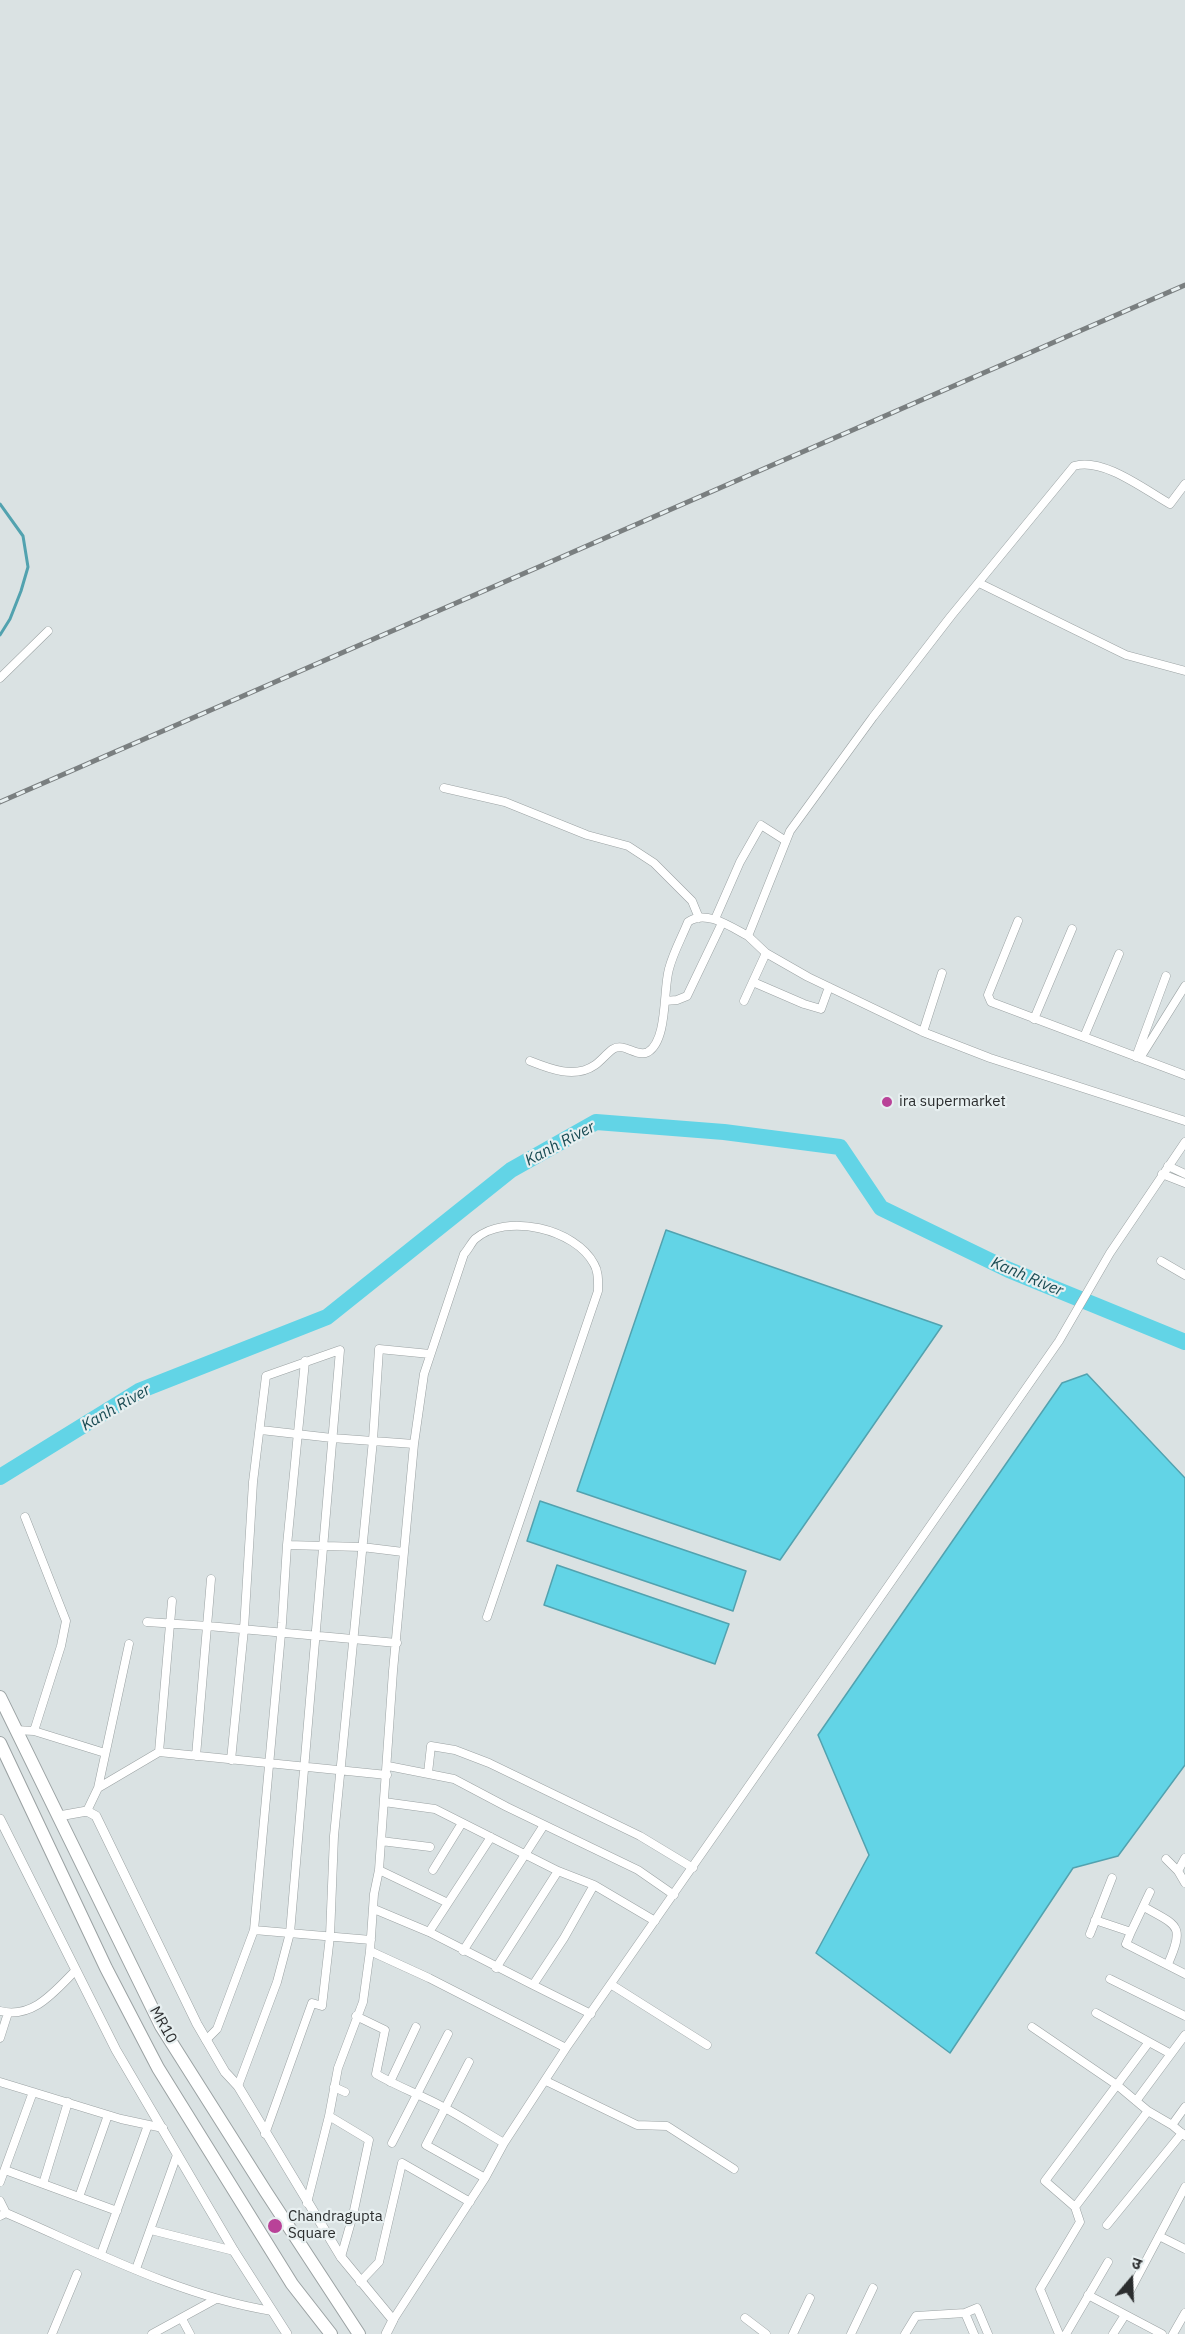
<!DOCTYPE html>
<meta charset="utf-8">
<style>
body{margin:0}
#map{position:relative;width:1185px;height:2334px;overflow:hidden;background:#dae2e3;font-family:"IBM Plex Sans","Noto Sans Devanagari",sans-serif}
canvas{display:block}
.north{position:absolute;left:1101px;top:2250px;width:60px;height:60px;-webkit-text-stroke:4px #e7eff0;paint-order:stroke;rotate:19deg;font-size:16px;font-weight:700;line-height:24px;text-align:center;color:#2b2d2e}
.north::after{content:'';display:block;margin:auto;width:21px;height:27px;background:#2b2d2e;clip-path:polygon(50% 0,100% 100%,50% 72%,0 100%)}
</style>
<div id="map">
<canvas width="1185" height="2334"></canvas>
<div class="north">उ</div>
</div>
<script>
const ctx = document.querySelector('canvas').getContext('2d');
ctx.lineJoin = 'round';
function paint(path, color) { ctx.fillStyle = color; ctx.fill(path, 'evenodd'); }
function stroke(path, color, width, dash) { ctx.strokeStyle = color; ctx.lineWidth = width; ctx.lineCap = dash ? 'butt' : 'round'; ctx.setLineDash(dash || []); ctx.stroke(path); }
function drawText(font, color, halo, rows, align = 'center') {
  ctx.font = font + ' "IBM Plex Sans",sans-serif'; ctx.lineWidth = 4.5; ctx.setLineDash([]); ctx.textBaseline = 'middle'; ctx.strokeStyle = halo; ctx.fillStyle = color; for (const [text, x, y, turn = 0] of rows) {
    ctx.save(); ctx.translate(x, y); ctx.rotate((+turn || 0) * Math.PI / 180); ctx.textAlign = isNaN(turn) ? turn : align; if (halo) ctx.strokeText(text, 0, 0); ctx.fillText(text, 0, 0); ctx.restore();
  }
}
const water = new Path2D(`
 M666 1230 942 1326 780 1560 577 1491Z
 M1087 1374 1185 1478V1765L1118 1856 1073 1868 950 2053 816 1953 869 1855 818 1735 1062 1383Z
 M540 1501 746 1571 733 1611 527 1541Z
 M557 1565 729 1624 715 1664 544 1605Z`);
paint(water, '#62d4e6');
stroke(water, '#52a2af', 1.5);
stroke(new Path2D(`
 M0 504 23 536 28 567 21 591 10 619 0 635`), '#52a2af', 3);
stroke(new Path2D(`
 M0 1477 139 1391 327 1317 511 1170 596 1122 724 1132 840 1147 881 1208 1009 1270 1185 1342`), '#62d4e6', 16);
const minor = new Path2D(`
 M1185 484 1170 504C1145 490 1103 457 1074 466L951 616 873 717 790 831 748 936 766 953 808 977 923 1032 990 1058 1185 1121
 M979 583 1126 655 1185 671
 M0 678 48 631
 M444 788 505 802 587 835 628 846 654 863 692 901 699 918
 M715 919 740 862 761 825 786 841
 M1018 921 988 995 991 1002 1185 1075
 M753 982 804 1004 821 1009 829 987
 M665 1001 677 1000 687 996 722 923
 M744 1001 766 953
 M1034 1019 1072 929
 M923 1032 942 973
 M1084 1037 1119 954
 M1136 1057 1166 976
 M1140 1058 1185 986
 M530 1061C550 1069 575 1079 595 1065 602 1060 606 1054 613 1049 624 1042 637 1058 648 1052 668 1040 663 989 669 969 673 953 682 937 688 922 706 909 731 927 748 936
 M1168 1166 1185 1174
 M1162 1174 1185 1183
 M1161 1261 1185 1275
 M305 1361 287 1545 282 1623 254 1930 371 1940
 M261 1430 332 1438 414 1444
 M25 1517 66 1621 61 1646 34 1731
 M287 1545 362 1547 403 1552
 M147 1622 208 1626 397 1643
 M15 1730 34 1731 105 1753
 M159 1752 172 1601
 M196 1756 211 1579
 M231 1760 244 1629 253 1482 266 1376 340 1350 290 1933 277 1982 238 2086
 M388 1766 454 1779 507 1807 638 1870 674 1895
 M428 1773 431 1746 455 1750 489 1763 640 1836 693 1868
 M98 1788 129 1644
 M384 1802 435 1809 558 1871 594 1885 655 1921
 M87 1811 98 1788 159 1752 387 1775
 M381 1841 430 1847
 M1166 1859 1178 1871 1185 1883
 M379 1870 448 1903
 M433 1870 462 1823
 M1178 1871 1185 1858
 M1144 1907C1178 1926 1185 1925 1168 1964
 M374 1909 429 1932 533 1985 564 1938 594 1885
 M1095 1920 1131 1932 1150 1892
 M429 1932 491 1837
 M1131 1932 1126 1944 1185 1974
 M1090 1934 1112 1878
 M370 1951 429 1978 566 2048
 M463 1951 544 1825
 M496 1968 558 1871
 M1110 1979 1185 2016
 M533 1985 591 2014
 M612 1985 707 2045
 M0 2011C33 2019 54 1992 75 1971
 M1096 2013 1171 2054
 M356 2016 385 2030 376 2074C398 2087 421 2095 443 2107 464 2118 483 2131 504 2143
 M1032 2027 1117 2085 1148 2111 1172 2125 1185 2136
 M0 2038 8 2013
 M206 2040 217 2029 254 1930
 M469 2062 426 2145 485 2178
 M546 2081 637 2125 667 2126 734 2169
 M0 2082 121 2119 163 2128
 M390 2082 416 2027
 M334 2087 345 2092
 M1136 2101 1185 2035
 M329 2116 369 2140 353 2215 341 2257
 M1172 2125 1185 2107
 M265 2134 312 2003 322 2006 330 1936 334 1836 373 1440 379 1349 430 1354
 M392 2143 448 2034
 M5 2170 117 2211
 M0 2182 33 2092
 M43 2184 68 2102
 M79 2197 108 2115
 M0 2201 6 2213
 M307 2203 329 2116 338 2068 363 2002 370 1951 374 1894 379 1870 393 1671 414 1444 424 1374 464 1254C468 1250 471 1243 475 1239 506 1212 576 1229 594 1264 599 1272 598 1282 598 1291L487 1617
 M1075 2207 1148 2111
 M0 2216 6 2213C92 2250 179 2296 272 2311
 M1107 2225 1182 2133
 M151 2230 234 2251
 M1159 2236 1185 2249
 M101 2254 148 2125
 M136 2269 177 2155
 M360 2282 379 2262 402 2163 470 2202
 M1130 2291 1185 2187
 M1088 2295 1162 2334
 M965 2313 974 2334
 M745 2318 766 2334
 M182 2319 190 2334
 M393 2320 485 2178 504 2143 566 2048 1059 1341 1110 1253 1185 1142
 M52 2334 77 2274
 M152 2334 216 2299
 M793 2334 810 2298
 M851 2334 873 2288
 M905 2334 916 2316 965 2313 977 2308 988 2334
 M1059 2334 1040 2289 1080 2222 1075 2207 1045 2181 1149 2042
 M1066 2334 1108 2262
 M1113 2334 1125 2315
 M1173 2334 1185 2313`);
const tertiary = new Path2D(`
 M59 1816 87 1811 96 1816 197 2024 225 2072 238 2086 341 2257 393 2320 386 2334
 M0 1819 116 2050 234 2251 287 2334`);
const primary = new Path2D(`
 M0 1697 161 2026 266 2192 359 2334
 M0 1743 106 1968 158 2068 292 2284 331 2334`);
stroke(minor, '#9ba2a3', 9);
stroke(tertiary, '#9ba2a3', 10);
stroke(primary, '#9ba2a3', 14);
stroke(minor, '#fff', 8);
stroke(tertiary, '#fff', 9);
stroke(primary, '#fff', 12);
const rail = new Path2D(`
 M0 802 1185 285`);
stroke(rail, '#7a7f80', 5);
stroke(rail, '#e7eff0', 3, [9]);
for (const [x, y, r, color] of [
 [887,1102,6,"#b94298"],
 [275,2226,8,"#b94298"]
]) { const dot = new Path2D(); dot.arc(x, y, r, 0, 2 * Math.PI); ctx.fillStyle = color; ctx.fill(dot); stroke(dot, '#e7eff0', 2); }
drawText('15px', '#2b2d2e', '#e7eff0', [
 ["ira supermarket",899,1102],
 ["Chandragupta",288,2217],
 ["Square",288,2234]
], 'left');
drawText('15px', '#2b2d2e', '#e7eff0', [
 ["MR10",163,2025,61]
]);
drawText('italic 16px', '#1a4c54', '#e7eff0', [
 ["Kanh River",560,1144,-28],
 ["Kanh River",1027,1277,23],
 ["Kanh River",116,1408,-30]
]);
</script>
